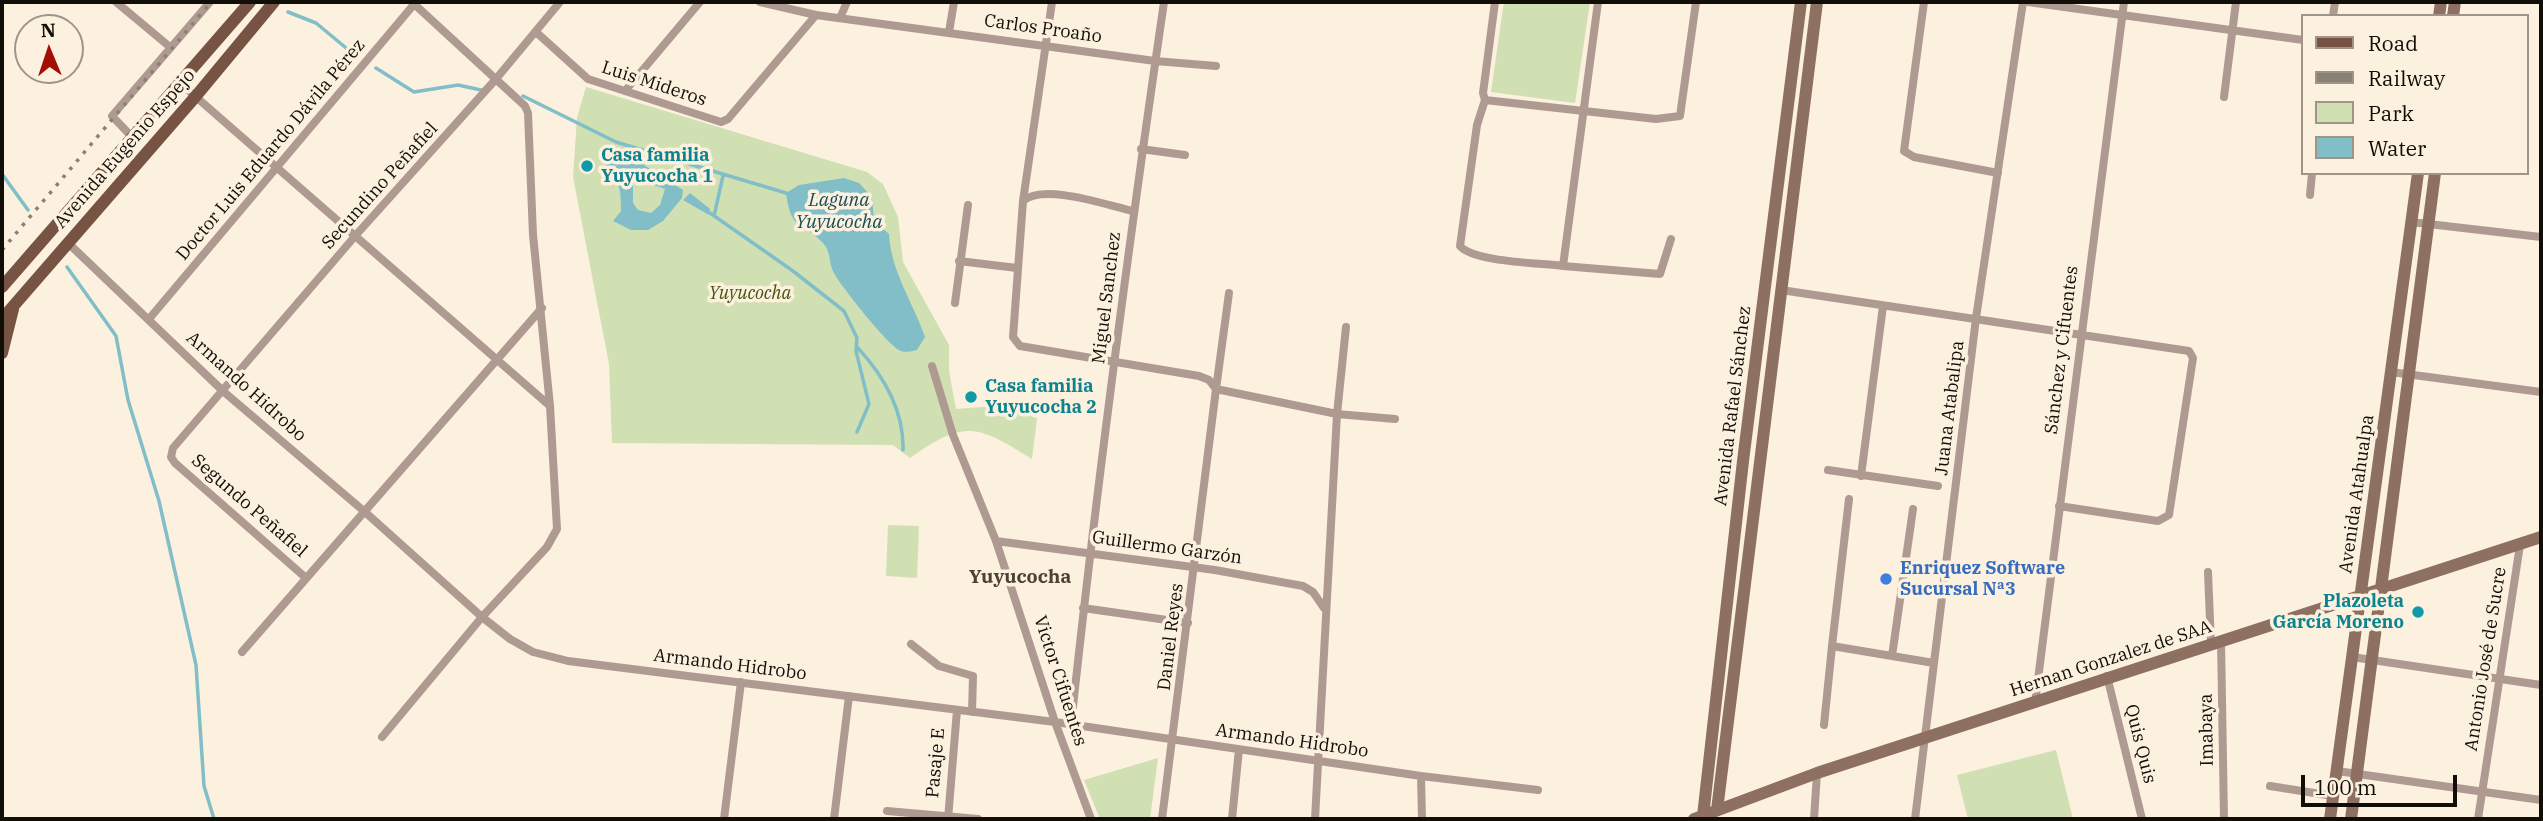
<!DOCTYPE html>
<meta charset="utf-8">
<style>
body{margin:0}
#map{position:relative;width:2543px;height:821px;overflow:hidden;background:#fcf0de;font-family:"IBM Plex Serif",serif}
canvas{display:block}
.frame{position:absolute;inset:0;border:4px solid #110d07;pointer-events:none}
.legend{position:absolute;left:2301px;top:14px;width:228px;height:161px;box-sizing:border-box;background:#fcf0de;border:2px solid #9e9588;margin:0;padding:9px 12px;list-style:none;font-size:21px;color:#110d07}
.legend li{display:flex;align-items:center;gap:14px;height:35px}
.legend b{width:35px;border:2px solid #9e9588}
.north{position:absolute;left:14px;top:14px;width:70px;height:70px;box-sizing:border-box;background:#fcf0de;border:2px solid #9e9588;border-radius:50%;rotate:358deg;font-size:19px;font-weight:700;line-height:28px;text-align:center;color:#110d07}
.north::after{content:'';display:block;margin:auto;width:24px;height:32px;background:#a40f04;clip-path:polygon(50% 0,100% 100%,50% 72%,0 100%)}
.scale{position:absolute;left:2301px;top:775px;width:156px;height:32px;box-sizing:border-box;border:4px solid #110d07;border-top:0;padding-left:9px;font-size:21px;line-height:24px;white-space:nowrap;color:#110d07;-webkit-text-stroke:5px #fcf0de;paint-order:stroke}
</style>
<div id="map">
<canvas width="2543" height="821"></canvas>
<div class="frame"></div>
<ul class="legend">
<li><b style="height:9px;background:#765342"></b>Road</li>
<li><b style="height:9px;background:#8a8175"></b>Railway</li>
<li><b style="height:19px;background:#d0e0b3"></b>Park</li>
<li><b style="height:19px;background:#81bec8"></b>Water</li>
</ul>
<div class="north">N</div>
<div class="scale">100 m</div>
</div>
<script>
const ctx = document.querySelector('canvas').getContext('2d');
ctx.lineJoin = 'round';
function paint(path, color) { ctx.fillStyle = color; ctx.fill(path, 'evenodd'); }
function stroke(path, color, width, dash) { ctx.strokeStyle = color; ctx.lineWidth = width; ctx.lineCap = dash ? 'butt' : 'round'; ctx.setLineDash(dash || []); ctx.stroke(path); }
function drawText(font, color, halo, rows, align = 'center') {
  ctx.font = font + ' "IBM Plex Serif",serif'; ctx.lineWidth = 7; ctx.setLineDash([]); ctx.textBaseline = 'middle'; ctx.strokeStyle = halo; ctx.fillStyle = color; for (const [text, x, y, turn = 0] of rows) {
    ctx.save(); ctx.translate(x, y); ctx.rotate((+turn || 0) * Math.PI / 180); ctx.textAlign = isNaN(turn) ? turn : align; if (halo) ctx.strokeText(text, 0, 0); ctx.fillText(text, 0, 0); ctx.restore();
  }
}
paint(new Path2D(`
 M1504 2H1590L1575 103 1491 92Z
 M586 87 867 172 883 184 898 217 903 262 949 345V371L956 409 995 406 1037 418 1032 459C977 425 965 419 910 458L893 445 612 443 609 364 573 177 577 118Z
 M888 525 919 526 917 578 886 576Z
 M2056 750 2073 819H1968L1957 775Z
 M1158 758 1150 819H1100L1084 780Z`), '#d0e0b3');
paint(new Path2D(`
 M616 153 631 162 641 163 683 190 682 198 663 221 648 230H631L613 221 621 211C621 187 620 182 604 167ZM633 177 665 189 660 205 651 213 638 210 633 203Z
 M844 178 859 183 872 197 874 221 889 234C891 272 913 302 925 337L917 350C913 351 905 353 901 351 890 348 840 285 834 273 828 263 832 253 823 243 802 221 791 232 786 193L799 185Z
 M690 193 710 209 709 215 683 200Z`), '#81bec8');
stroke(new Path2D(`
 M2 8V18
 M288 12 316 23 357 57
 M376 68 414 92 458 85 481 90
 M523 96 616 142 786 193
 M2 174 28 210
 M710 213 793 271 844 311 857 338 856 351 869 404 857 432
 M714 216 723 176
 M67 267 116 336 128 400 159 501 196 665 204 786 214 819
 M857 347C884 376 904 410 903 450`), '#81bec8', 3.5);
stroke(new Path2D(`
 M116 2 170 47
 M760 2 816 15 1155 61 1216 66
 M1495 2 1483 93 1485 100 1656 119 1680 116 1696 2
 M1924 2 1904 151 1914 157 1998 173
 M2028 2 2303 40
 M2333 16 2335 2
 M840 18 847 2
 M536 32 588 79 721 122 728 119 816 15
 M949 32 954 2
 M180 83 550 406
 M625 91 700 2
 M2224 97 2236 2
 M1485 100 1477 125 1460 246C1473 262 1541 263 1563 266L1598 2
 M133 138 112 116 210 2
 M1141 149 1185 155
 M2310 195 2312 173
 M1023 201 1052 2
 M1133 211C1106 205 1044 183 1023 201L1013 337 1020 346 1199 376 1209 380 1216 389 1162 819
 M2411 222 2541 237
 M67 242 224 392 365 512 482 617 510 639 533 652 568 661 1055 722 1421 776 1538 790
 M959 261 1017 268
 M1563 266 1660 274 1671 239
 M1781 290 2189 351 2193 358 2169 515 2158 521 2059 506
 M1229 293 1216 389 1337 414 1395 419
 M955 303 968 205
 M149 319 416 2
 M932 366 953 435 996 541 1055 722 1091 819
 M2391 372 2541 392
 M1828 470 1938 486
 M1861 476 1883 306
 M1849 499 1832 646 1934 663
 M996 541 1215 570 1303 586 1313 592 1324 608
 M2208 572 2211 644
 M306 578 175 463 171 457 173 448 356 235 496 79 560 2
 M1083 608 1188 623
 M2221 641 2224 819
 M911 644 939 666 973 676 972 712
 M242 652 542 308
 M1892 656 1913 509
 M2352 657 2541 685
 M2107 676 2142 819
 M2035 703 2124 2
 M1071 725C1097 483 1129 242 1164 2
 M1824 725 1832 646
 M382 737 482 617 547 547 557 529 550 406 533 235 528 113 525 106 412 2
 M2337 771 2541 800
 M1421 776 1422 819
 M2270 786 2333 796
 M887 811 978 819
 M724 819 741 682
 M834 819 849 696
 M948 819 957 710
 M1232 819 1239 749
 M1315 819 1337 414 1346 327
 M1814 819 1817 773
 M1915 819 1976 318 2023 2
 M2478 819 2520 545`), '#af9a91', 8);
stroke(new Path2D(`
 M2439 16 2441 2
 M2453 16 2455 2
 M1717 810 1817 2
 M1703 816 1743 461 1801 2
 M1694 819 1817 773 2541 537
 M2330 819 2418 173
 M2351 819 2435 173`), '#8e7062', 12);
stroke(new Path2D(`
 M2 287 250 2
 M2 319 196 96 274 2
 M2 353 13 309`), '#765342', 12);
stroke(new Path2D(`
 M2 250 211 2`), '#8a8175', 3.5, [3.5, 7]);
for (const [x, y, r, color] of [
 [587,166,7,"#0f9aa8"],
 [971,397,7,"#0f9aa8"],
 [1886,579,7,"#3f7fe0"],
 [2418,612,7,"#0f9aa8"]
]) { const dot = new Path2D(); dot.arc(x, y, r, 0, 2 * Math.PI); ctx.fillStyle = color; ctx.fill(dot); stroke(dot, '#fcf0de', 2.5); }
drawText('18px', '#110d07', '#fcf0de', [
 ["Carlos Proaño",1043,29,8],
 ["Luis Mideros",654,84,18],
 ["Avenida Eugenio Espejo",125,149,-49],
 ["Doctor Luis Eduardo Dávila Pérez",271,150,-50],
 ["Secundino Peñafiel",380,186,-48],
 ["Miguel Sanchez",1107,298,-83],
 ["Sánchez y Cifuentes",2062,350,-83],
 ["Armando Hidrobo",246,387,42],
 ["Avenida Rafael Sánchez",1733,406,-83],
 ["Juana Atabalipa",1950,408,-83],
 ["Avenida Atahualpa",2357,494,-82],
 ["Segundo Peñafiel",249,506,41],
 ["Guillermo Garzón",1167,548,8],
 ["Daniel Reyes",1171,637,-83],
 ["Hernan Gonzalez de SAA",2111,659,-18],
 ["Antonio José de Sucre",2486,659,-81],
 ["Armando Hidrobo",730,665,7],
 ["Victor Cifuentes",1060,681,72],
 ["Imabaya",2207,730,-91],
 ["Armando Hidrobo",1292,741,8],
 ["Quis Quis",2140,744,76],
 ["Pasaje E",936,763,-85]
]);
drawText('bold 18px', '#0d838f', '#fcf0de', [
 ["Casa familia",601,156],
 ["Yuyucocha 1",601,177],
 ["Casa familia",985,387],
 ["Yuyucocha 2",985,408],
 ["Plazoleta",2404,602,"right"],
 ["García Moreno",2404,623,"right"]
], 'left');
drawText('italic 18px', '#445612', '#fcf0de', [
 ["Yuyucocha",750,294]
]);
drawText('bold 18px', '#366cbe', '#fcf0de', [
 ["Enriquez Software",1900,569],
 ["Sucursal Nª3",1900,590]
], 'left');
drawText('italic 19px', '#194e57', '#fcf0de', [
 ["Laguna",839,201],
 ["Yuyucocha",839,223]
]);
drawText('bold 19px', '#4b4233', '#fcf0de', [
 ["Yuyucocha",1020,578]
]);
</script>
